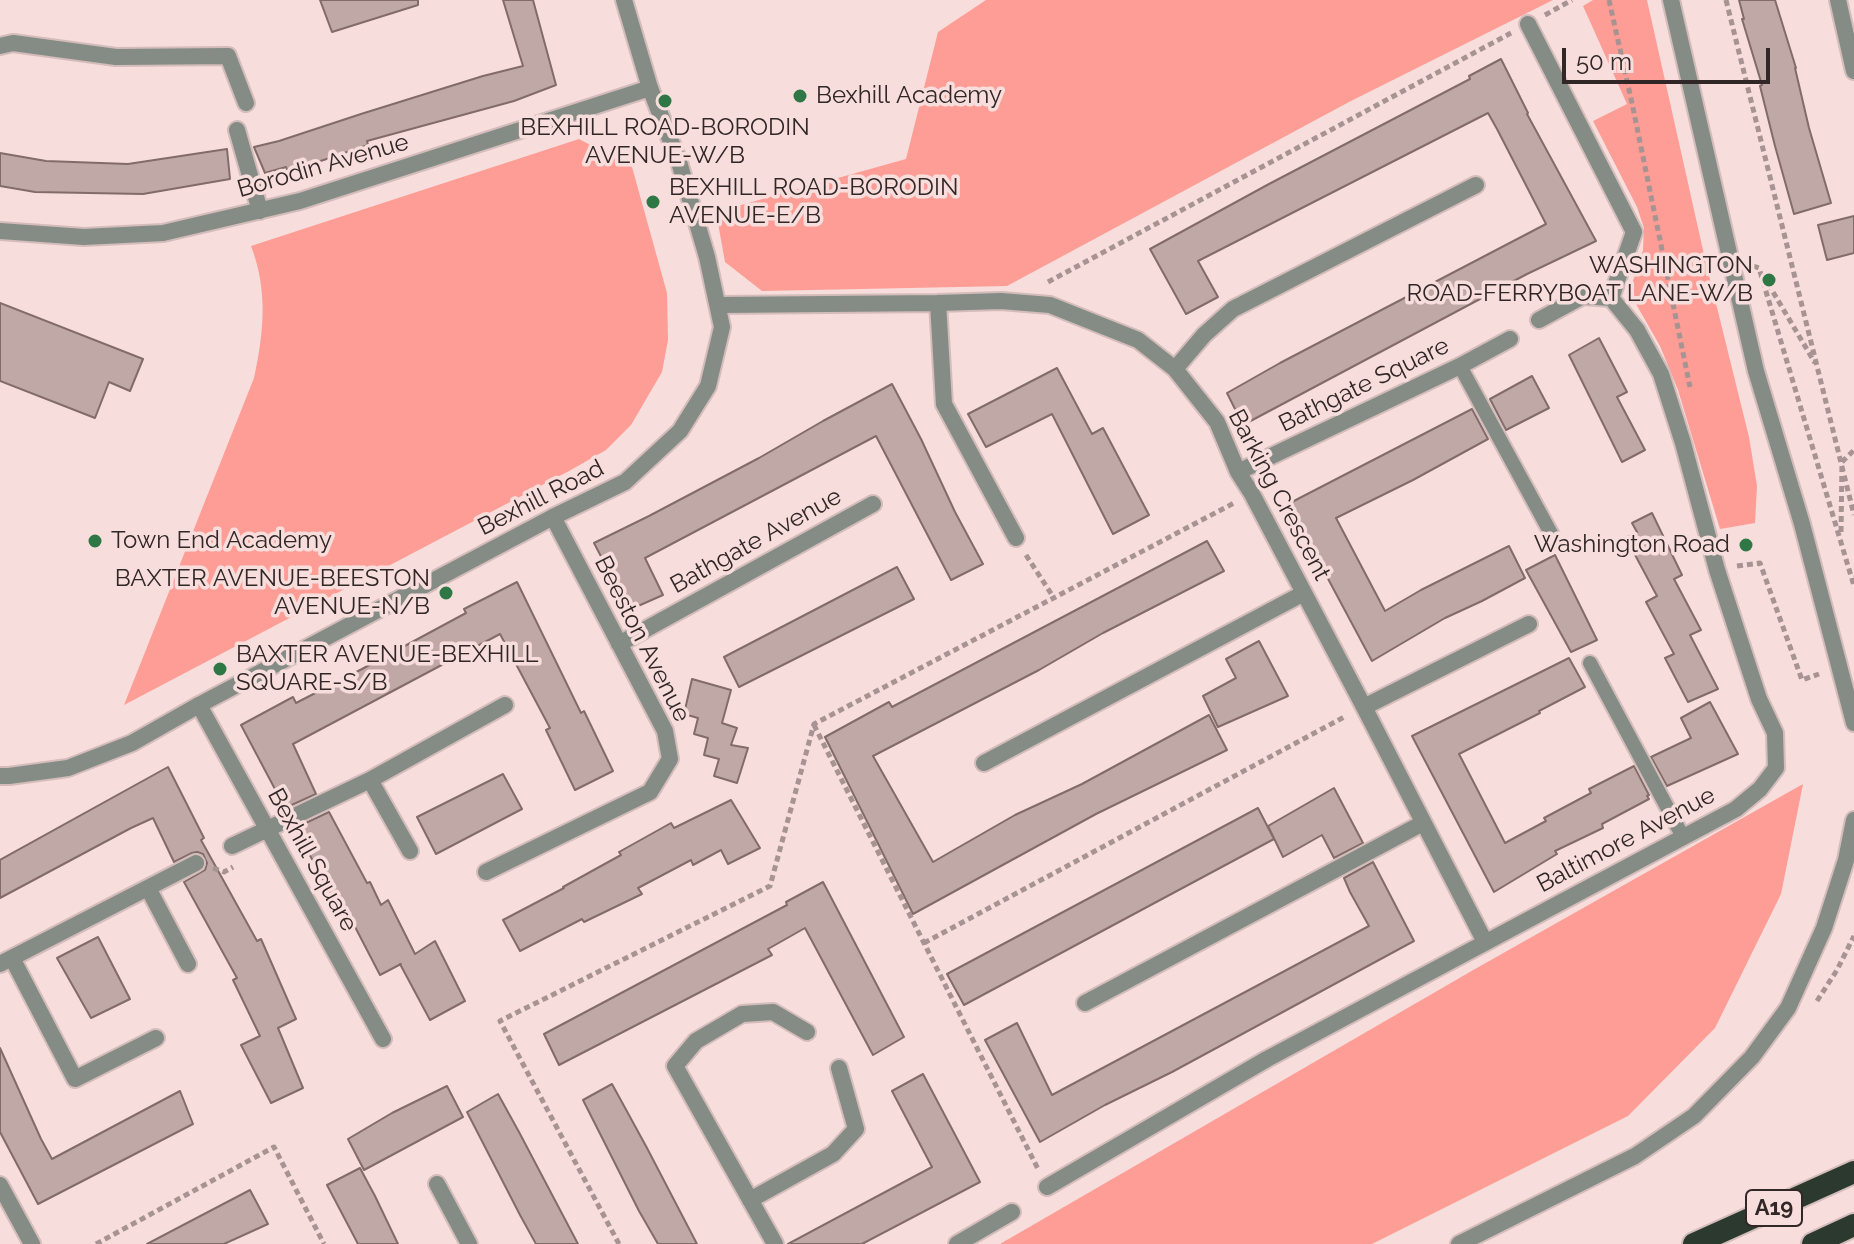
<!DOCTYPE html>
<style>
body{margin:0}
#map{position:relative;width:1854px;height:1244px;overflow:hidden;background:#f7dddb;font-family:Raleway,sans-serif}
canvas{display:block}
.scale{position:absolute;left:1562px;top:48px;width:208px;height:36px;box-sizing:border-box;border:4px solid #312726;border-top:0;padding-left:10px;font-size:24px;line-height:28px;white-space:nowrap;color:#312726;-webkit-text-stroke:6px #f7dddb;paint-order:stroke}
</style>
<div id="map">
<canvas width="1854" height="1244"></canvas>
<div class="scale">50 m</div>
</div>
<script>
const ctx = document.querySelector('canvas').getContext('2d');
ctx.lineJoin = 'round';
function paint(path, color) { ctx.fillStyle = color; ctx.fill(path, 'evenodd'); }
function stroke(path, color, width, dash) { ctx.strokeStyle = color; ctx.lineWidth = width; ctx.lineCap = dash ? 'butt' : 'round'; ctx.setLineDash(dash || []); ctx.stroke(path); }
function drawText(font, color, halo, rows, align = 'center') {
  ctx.font = font + ' Raleway,sans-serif'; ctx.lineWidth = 7; ctx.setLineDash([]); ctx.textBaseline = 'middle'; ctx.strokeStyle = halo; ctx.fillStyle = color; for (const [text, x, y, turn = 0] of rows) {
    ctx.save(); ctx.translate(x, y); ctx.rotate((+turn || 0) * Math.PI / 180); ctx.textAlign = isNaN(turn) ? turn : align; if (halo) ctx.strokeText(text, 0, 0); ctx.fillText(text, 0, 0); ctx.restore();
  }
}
paint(new Path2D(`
 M986 0H1553L1349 102 1007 286 762 291 725 262 716 212 906 159 938 32Z
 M1593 0H1647L1705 259 1749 437 1757 486 1755 523 1720 529 1678 390 1660 346 1632 297V284L1643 250 1644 228 1637 207 1593 121 1627 104 1583 6Z
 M579 139 632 167 667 293 668 340 662 372 631 425 606 450 569 471 124 705 254 378C264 332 268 290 251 246Z
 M1803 784 1781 894 1715 1028 1628 1116 1372 1244H1000L1475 969Z`), '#fd9d95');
const building = new Path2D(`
 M320 0H418V5L332 32Z
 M503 0H533L556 85 514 101 367 141 368 145 288 172 286 167 265 173 254 147 279 141 361 114 483 76 523 66Z
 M1739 0H1775L1796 68H1795L1809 128 1831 203 1794 214 1775 146 1760 86 1762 85 1742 19H1744Z
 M1501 59 1528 113 1527 114 1596 241 1527 274 1243 425 1227 393 1280 363 1546 224 1497 129 1488 113 1198 261 1218 297 1186 314 1150 249 1269 184 1470 79 1469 76Z
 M227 149 230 179 143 194 35 192 0 186V153L46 161 128 164Z
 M1854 216V253L1827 260 1818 225Z
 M0 303 143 359 130 391 109 382 95 418 0 381Z
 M1599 338 1627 392 1617 397 1645 450 1622 462 1569 355Z
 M1057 368 1092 434 1103 428 1149 515 1113 534 1052 414 986 447 968 414Z
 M1532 376 1549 408 1506 430 1490 399Z
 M892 384 921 439 955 512 983 564 951 580 876 436 645 558 663 595 629 610 594 543 649 516 759 458 823 421Z
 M1472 409 1488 439 1413 480 1336 518 1385 611 1421 590 1509 546 1525 578 1482 601 1445 618 1372 661 1288 504Z
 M1652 513 1682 575 1674 579 1701 630 1690 635 1718 689 1688 702 1665 658 1674 654 1646 602 1657 596 1626 538 1637 532 1632 523Z
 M1207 541 1224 571 1103 633 1039 670 873 756 933 862 1015 815 1082 784 1209 715 1227 750 1096 814 913 914 825 737 889 702 892 707Z
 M1555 555 1597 640 1571 652 1526 570Z
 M897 567 914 599 739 687 724 657Z
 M517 582 581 713 584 711 613 771 575 790 546 730 550 728 500 634 293 744 316 794 285 808 241 725 293 697 296 703 362 669 466 613 464 609Z
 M1259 641 1288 696 1218 727 1203 696 1236 678 1226 659Z
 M1569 658 1585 687 1539 711 1540 713 1459 754 1505 843 1546 821 1544 818 1591 793 1589 789 1634 766 1649 795 1647 796 1649 799 1602 824 1603 828 1555 851 1557 854 1494 892 1412 736Z
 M692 679 731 690 722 723 737 728 731 745 748 748 737 783 714 776 719 759 704 755 708 738 694 734 698 718 684 714Z
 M1710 702 1738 754 1667 786 1651 757 1691 738 1681 718Z
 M168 767 204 838 201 840 257 941 261 939 296 1019 278 1028 303 1088 271 1103 241 1045 260 1036 233 980 237 978 184 882 205 870 207 863 203 854 197 852 192 853 174 862 153 818 131 828 0 898V860Z
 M503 774 522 809 436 854 417 817Z
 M1334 788 1363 843 1334 858 1322 835 1283 857 1268 826Z
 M731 800 760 848 728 864 721 850 693 865 691 860 638 888 642 894 584 922 582 919 520 951 503 920 564 888 563 887 621 855 619 852 671 823 674 828Z
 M1258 808 1274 839 964 1005 947 974Z
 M329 812 367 883 370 882 381 905 388 900 415 954 435 941 465 1001 430 1020 400 964H401L380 975 353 923 348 925 295 828Z
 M1373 862 1414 941 1172 1072 1105 1105 1040 1142 985 1040 1017 1023 1052 1095 1369 926 1350 892 1344 878Z
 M823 882 904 1037 873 1055 805 928 768 949 772 955 559 1065 544 1034 787 905 786 902Z
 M98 937 130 999 91 1018 57 958Z
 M0 1048 41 1139 52 1159 180 1091 193 1124 38 1204 0 1132Z
 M923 1074 980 1182 862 1244H788L932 1167 892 1091Z
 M612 1084 647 1148 697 1244H658L639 1211 583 1100Z
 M447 1086 463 1117 364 1170 348 1139 392 1113Z
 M498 1094 519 1132 578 1244H536L520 1215 467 1112Z
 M360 1168 375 1196 398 1244H358L327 1185Z
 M250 1190 268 1224 224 1244H147Z`);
paint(building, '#c0a8a6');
stroke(building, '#826c69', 2);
const service = new Path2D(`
 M1460 366 1553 537
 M1590 663 1683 837`);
const minor = new Path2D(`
 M1838 0 1854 71
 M1528 24 1634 232 1611 298
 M0 46 13 43 116 57 228 56 246 103
 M237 130 260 211
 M0 231 84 237 163 233 300 201 650 88
 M938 303 944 404 1016 538
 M718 305 938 303 1001 301 1050 305 1138 340 1175 369 1217 422 1238 472 1252 494 1364 707 1485 942
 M1539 320 1583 296 1611 298
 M1175 369 1204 335 1233 309 1476 185
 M1238 472 1460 366 1510 339
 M619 644 873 504
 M199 705 383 1039
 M1364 707 1529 624
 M984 763 1304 593
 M370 780 410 851
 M232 846 370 780 505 705
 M486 872 650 792 670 759 665 731 553 517
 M148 888 188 964
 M12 958 75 1079 156 1038
 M0 964 196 863
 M1085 1003 1423 823
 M437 1184 469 1244
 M0 1185 32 1244
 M1047 1187 1267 1059 1736 809 1760 789 1776 768 1775 733 1759 699 1717 570 1683 443 1661 374 1637 330 1611 298
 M750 1200 833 1154 856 1129 839 1068
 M775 1244 675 1066 696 1041 742 1014 773 1012 807 1032
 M957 1244 1012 1212`);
const tertiary = new Path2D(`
 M1671 0 1756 371 1802 524 1854 723
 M0 776H9L68 768 132 743 199 705 553 517 625 482 680 431 708 386 722 327 707 257 679 162 650 88 624 0
 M1459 1244 1635 1156 1694 1116 1752 1057 1788 1008 1824 928 1846 860 1854 820`);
const trunk = new Path2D(`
 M1694 1244 1854 1172
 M1813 1244 1854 1225`);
stroke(service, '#d3bcba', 18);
stroke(minor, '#d3bcba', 20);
stroke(tertiary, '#d3bcba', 20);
stroke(trunk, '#d3bcba', 26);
stroke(new Path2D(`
 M1609 0 1632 103 1690 387
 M1726 0 1854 515
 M1545 15 1572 0
 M1753 266 1759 268 1854 586
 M1763 275 1815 363
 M1048 282 1511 33
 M1841 532 1842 462 1854 450
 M1026 555 1054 598
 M1737 566 1760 563 1802 680 1819 674
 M814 725 1038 1169
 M213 868 224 872 233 867
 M924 943 1346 716
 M1817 1001 1837 970 1854 936
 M96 1244 274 1147 324 1244
 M619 1244 500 1021 770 886 814 724 1236 502`), '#a79391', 5, [6, 4]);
stroke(service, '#848c85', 14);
stroke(minor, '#848c85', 16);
stroke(tertiary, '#848c85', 16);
stroke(trunk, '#2b392e', 22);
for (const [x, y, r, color] of [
 [800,96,8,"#2f7744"],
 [665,101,8,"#2f7744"],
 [653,202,8,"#2f7744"],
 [1769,280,8,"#2f7744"],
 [95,541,8,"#2f7744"],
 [1746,545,8,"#2f7744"],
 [446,593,8,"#2f7744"],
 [220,669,8,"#2f7744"]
]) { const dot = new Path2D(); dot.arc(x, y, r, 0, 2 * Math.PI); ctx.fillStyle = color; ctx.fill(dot); stroke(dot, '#f7dddb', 3); }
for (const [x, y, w] of [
 [1774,1208,56]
]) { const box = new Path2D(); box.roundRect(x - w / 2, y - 18, w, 36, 6); ctx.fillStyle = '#f7dddb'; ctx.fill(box); stroke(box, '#312726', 2); }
drawText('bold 22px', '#312726', null, [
 ["A19",1774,1208]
]);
drawText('24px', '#312726', '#f7dddb', [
 ["Bexhill Academy",816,96],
 ["BEXHILL ROAD-BORODIN",665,128,"center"],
 ["AVENUE-W/B",665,156,"center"],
 ["BEXHILL ROAD-BORODIN",669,188],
 ["AVENUE-E/B",669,216],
 ["WASHINGTON",1753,266,"right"],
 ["ROAD-FERRYBOAT LANE-W/B",1753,294,"right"],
 ["Town End Academy",111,541],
 ["Washington Road",1730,545,"right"],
 ["BAXTER AVENUE-BEESTON",430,579,"right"],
 ["AVENUE-N/B",430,607,"right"],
 ["BAXTER AVENUE-BEXHILL",236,655],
 ["SQUARE-S/B",236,683]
], 'left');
drawText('24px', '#312726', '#f7dddb', [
 ["Borodin Avenue",323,166,-16],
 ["Bathgate Square",1364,385,-26],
 ["Barking Crescent",1279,495,62],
 ["Bexhill Road",541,498,-27],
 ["Bathgate Avenue",756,541,-29],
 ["Beeston Avenue",642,639,63],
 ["Baltimore Avenue",1626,840,-28],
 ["Bexhill Square",312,860,61]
]);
</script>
